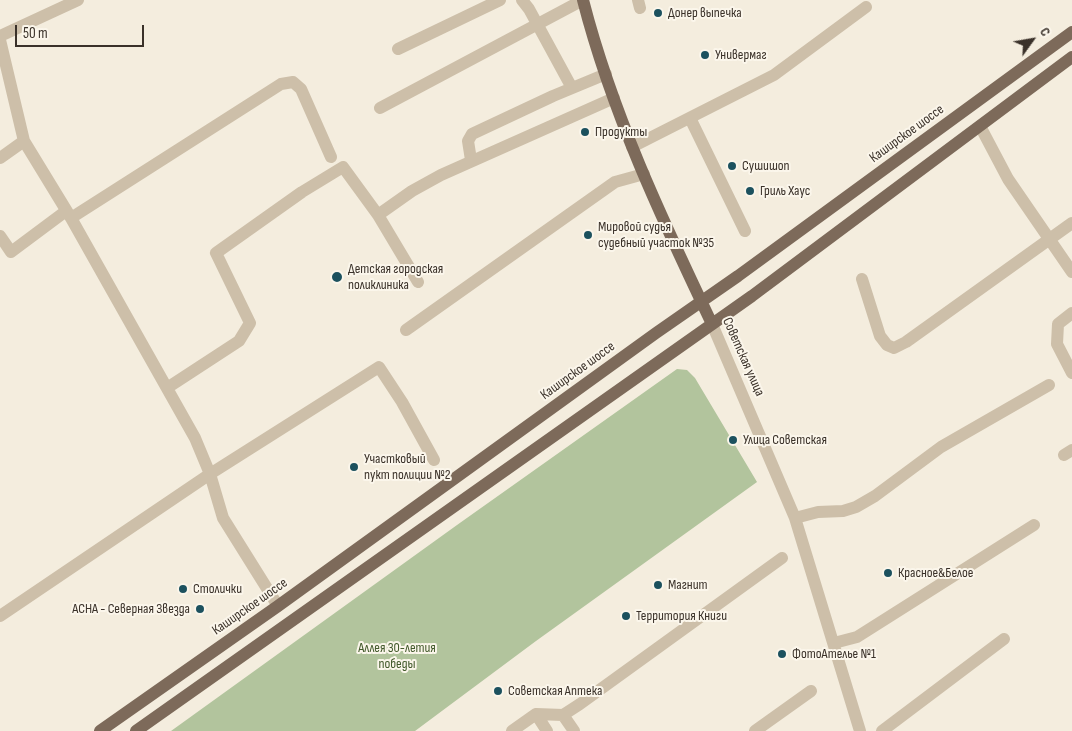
<!DOCTYPE html>
<meta charset="utf-8">
<style>
body{margin:0}
#map{position:relative;width:1072px;height:731px;overflow:hidden;background:#f4edde;font-family:"Sofia Sans Condensed",sans-serif}
canvas{display:block}
.north{position:absolute;left:1007px;top:15px;width:50px;height:50px;-webkit-text-stroke:4px #fbf6eb;paint-order:stroke;rotate:58deg;font-size:14px;font-weight:700;line-height:20px;text-align:center;color:#3a3129}
.north::after{content:'';display:block;margin:auto;width:18px;height:22px;background:#3a3129;clip-path:polygon(50% 0,100% 100%,50% 72%,0 100%)}
.scale{position:absolute;left:15px;top:25px;width:129px;height:22px;box-sizing:border-box;border:2px solid #3a3129;border-top:0;padding-left:6px;font-size:15px;line-height:18px;white-space:nowrap;color:#3a3129;-webkit-text-stroke:4px #fbf6eb;paint-order:stroke}
</style>
<div id="map">
<canvas width="1072" height="731"></canvas>
<div class="north">С</div>
<div class="scale">50 m</div>
</div>
<script>
const ctx = document.querySelector('canvas').getContext('2d');
ctx.lineJoin = 'round';
function paint(path, color) { ctx.fillStyle = color; ctx.fill(path, 'evenodd'); }
function stroke(path, color, width, dash) { ctx.strokeStyle = color; ctx.lineWidth = width; ctx.lineCap = dash ? 'butt' : 'round'; ctx.setLineDash(dash || []); ctx.stroke(path); }
function drawText(font, color, halo, rows, align = 'center') {
  ctx.font = font + ' "Sofia Sans Condensed",sans-serif'; ctx.lineWidth = 4; ctx.setLineDash([]); ctx.textBaseline = 'middle'; ctx.strokeStyle = halo; ctx.fillStyle = color; for (const [text, x, y, turn = 0] of rows) {
    ctx.save(); ctx.translate(x, y); ctx.rotate((+turn || 0) * Math.PI / 180); ctx.textAlign = isNaN(turn) ? turn : align; if (halo) ctx.strokeText(text, 0, 0); ctx.fillText(text, 0, 0); ctx.restore();
  }
}
paint(new Path2D(`
 M677 369 687 370 695 378 757 482 536 641 415 731H171L457 525Z`), '#b2c49d');
stroke(new Path2D(`
 M522 0 529 9 572 88
 M638 0 640 8
 M0 36 78 0
 M0 40 24 141 71 218 195 438 210 474 223 518 278 606
 M398 49 500 0
 M380 108 583 0
 M690 118 745 231
 M980 126 1008 179 1072 272
 M632 147 774 75 866 7
 M0 158 24 141
 M471 160 468 141 472 134 553 96 606 74
 M71 218 281 84 293 82 301 89 331 157
 M0 236 11 252 66 211
 M862 279 880 336 887 345 894 348 906 342 1072 223
 M418 282 378 215 412 191 441 175 614 98
 M1072 313 1058 324 1057 344 1072 373
 M712 324 795 518 860 731
 M406 330 615 182 644 174
 M167 388 239 341 250 323 216 253 302 192 343 167 378 215
 M1064 455 1072 450
 M795 518 818 512 843 511 856 507 875 496 941 447 1049 385
 M0 616 210 474 379 367 402 402 434 460
 M834 643 857 637 1034 525
 M536 714 547 731
 M563 715 574 731
 M512 731 536 714 563 715 580 704 782 558
 M755 731 811 691
 M882 731 1004 639`), '#cdbfa9', 12);
stroke(new Path2D(`
 M583 0C612 113 662 219 712 324
 M100 731 278 606 656 333 738 276 1072 32
 M136 731 752 296 1072 57`), '#7d6a5a', 12);
for (const [x, y, r, color] of [
 [658,13,5,"#1c515e"],
 [705,55,5,"#1c515e"],
 [585,132,5,"#1c515e"],
 [732,166,5,"#1c515e"],
 [750,191,5,"#1c515e"],
 [588,235,5,"#1c515e"],
 [337,277,6,"#1c515e"],
 [733,440,5,"#1c515e"],
 [354,467,5,"#1c515e"],
 [888,573,5,"#1c515e"],
 [658,585,5,"#1c515e"],
 [183,589,5,"#1c515e"],
 [200,609,5,"#1c515e"],
 [626,616,5,"#1c515e"],
 [782,654,5,"#1c515e"],
 [498,691,5,"#1c515e"]
]) { const dot = new Path2D(); dot.arc(x, y, r, 0, 2 * Math.PI); ctx.fillStyle = color; ctx.fill(dot); stroke(dot, '#fbf6eb', 2); }
drawText('14px', '#3a3129', '#fbf6eb', [
 ["Донер выпечка",668,13],
 ["Универмаг",715,55],
 ["Продукты",595,132],
 ["Сушишоп",742,166],
 ["Гриль Хаус",760,191],
 ["Мировой судья",598,227],
 ["судебный участок №35",598,243],
 ["Детская городская",348,269],
 ["поликлиника",348,285],
 ["Улица Советская",743,440],
 ["Участковый",364,459],
 ["пукт полиции №2",364,475],
 ["Красное&Белое",898,573],
 ["Магнит",668,585],
 ["Столички",193,589],
 ["АСНА - Северная Звезда",190,609,"right"],
 ["Территория Книги",636,616],
 ["ФотоАтелье №1",792,654],
 ["Советская Аптека",508,691]
], 'left');
drawText('14px', '#3a3129', '#fbf6eb', [
 ["Каширское шоссе",907,134,-36],
 ["Советская улица",743,357,66],
 ["Каширское шоссе",578,371,-36],
 ["Каширское шоссе",250,607,-35]
]);
drawText('14px', '#435a2c', '#fbf6eb', [
 ["Аллея 30-летия",397,648],
 ["победы",397,664]
]);
</script>
